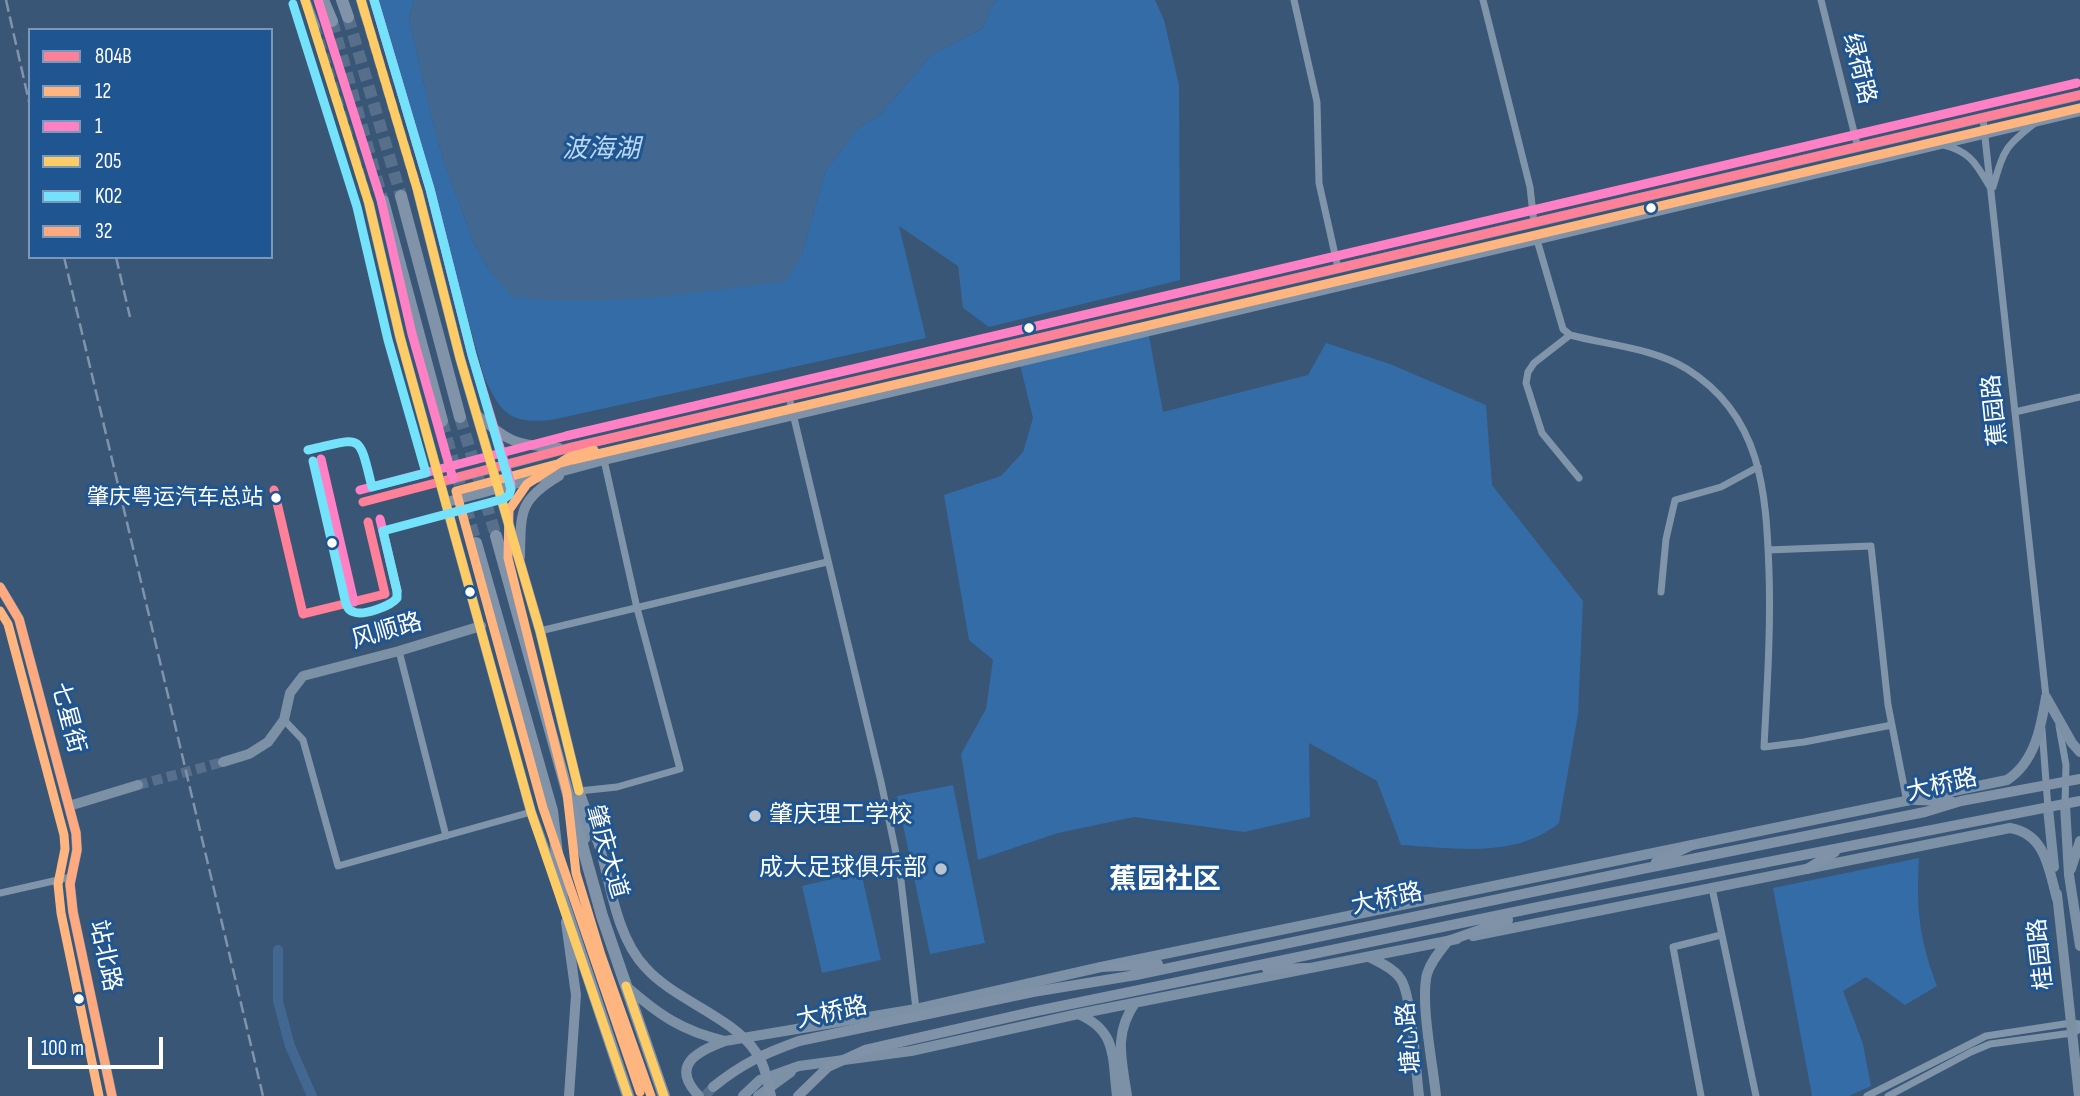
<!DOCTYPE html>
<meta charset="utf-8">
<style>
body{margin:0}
#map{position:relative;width:2080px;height:1096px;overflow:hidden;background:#395676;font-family:"Sofia Sans Condensed",sans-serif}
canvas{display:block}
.legend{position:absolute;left:28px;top:28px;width:245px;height:231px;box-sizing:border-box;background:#1f5590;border:2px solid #7999bc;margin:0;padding:9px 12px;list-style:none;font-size:21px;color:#fff}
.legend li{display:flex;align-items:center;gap:14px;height:35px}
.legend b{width:35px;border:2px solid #7999bc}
.scale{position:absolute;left:28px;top:1037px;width:135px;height:32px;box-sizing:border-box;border:4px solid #fff;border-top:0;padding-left:9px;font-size:21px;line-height:24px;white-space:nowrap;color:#fff;-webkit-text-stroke:5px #1f5590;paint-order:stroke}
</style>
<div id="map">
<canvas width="2080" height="1096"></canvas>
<ul class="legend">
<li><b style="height:9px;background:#ff8098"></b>804B</li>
<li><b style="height:9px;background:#ffb580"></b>12</li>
<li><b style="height:9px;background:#ff80c5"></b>1</li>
<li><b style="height:9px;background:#fdcc66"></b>205</li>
<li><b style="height:9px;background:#73e2fa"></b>K02</li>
<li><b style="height:9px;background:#ffa980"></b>32</li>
</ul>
<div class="scale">100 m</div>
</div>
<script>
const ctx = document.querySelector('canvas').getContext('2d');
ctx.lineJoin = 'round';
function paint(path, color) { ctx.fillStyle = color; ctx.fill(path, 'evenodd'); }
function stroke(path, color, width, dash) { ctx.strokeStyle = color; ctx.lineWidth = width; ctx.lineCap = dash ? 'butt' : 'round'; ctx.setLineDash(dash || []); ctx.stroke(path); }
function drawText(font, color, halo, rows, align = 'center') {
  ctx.font = font + ' "Sofia Sans Condensed","Noto Sans SC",sans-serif'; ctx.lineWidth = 6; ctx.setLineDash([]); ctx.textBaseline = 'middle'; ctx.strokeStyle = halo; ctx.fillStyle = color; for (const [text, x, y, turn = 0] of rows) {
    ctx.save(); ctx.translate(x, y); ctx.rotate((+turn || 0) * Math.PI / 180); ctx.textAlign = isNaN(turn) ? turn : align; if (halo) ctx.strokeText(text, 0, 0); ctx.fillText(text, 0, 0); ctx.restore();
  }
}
paint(new Path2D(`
 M379 0H414L409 18 431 115 444 162 474 243 491 273 801 257 825 172 858 128 881 114 930 56 983 28 992 6 997 0H1155L1164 20 1179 85 1180 280 989 327 963 308 958 266 899 226 926 338 551 420C509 424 501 413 484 377Z
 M1149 336 1163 412 1308 375 1326 343 1390 364 1486 405 1492 485 1583 601 1578 714 1559 823C1515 859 1454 848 1401 845L1377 781 1309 743 1310 817 1244 832 1134 817 1058 833 978 860 961 754 986 709 993 660 969 640 944 495 1001 476 1023 452 1033 418 1020 365Z
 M953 785 985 943 930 954 897 796Z
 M1919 858C1916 908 1919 939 1937 986L1905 1005 1866 977 1843 991 1863 1044 1871 1086 1849 1096H1812L1773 888Z
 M861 872 881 960 822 973 802 886Z`), '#336ca6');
paint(new Path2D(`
 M414 0H997L992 6 983 28 930 56 881 114 858 128 825 172 801 257 786 281C699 293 600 308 513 297L491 273 474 243 444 162 431 115 409 18Z`), '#426891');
stroke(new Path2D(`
 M278 950V1001L290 1046 312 1096`), '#426891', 10);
stroke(new Path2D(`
 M365 14 418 192
 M315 26 369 204
 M138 785 223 762`), '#576f8b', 10, [10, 5]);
stroke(new Path2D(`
 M705 1096 713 1087`), '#576f8b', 10, [10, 5]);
stroke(new Path2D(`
 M348 17 401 196
 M332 21 383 201
 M460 417 496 536
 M442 421 476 543`), '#576f8b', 12, [12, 6]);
stroke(new Path2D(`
 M1294 0 1317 102 1319 183 1338 268
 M1483 0 1530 187 1534 223
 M1821 0 1858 148
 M1983 119 2046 697
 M1944 145C1971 152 1976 164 1990 187
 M1993 187C2004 150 2004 147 2035 123
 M1537 240 1563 329 1570 335C1608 345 1653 348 1687 369 1762 416 1766 492 1769 571 1771 630 1767 688 1764 747L1804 742 1892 725
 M1570 335 1534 363 1528 372 1526 383 1542 433 1579 478
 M789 397 881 782 900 872 916 1009
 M2015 412 2080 397
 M1768 550 1871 546 1888 705 1907 802
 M1661 592 1666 539 1675 500 1721 487 1758 467
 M540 631 827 562
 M399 651 446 836
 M284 720 303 740 338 866 531 812
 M2059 726 2066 765 2065 805
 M2042 729 2048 808
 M579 791 617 787 680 769 637 608 604 460
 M1712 888 1756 1096
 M0 893 71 877
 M1701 1096 1673 947 1721 935
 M1867 1096 1986 1036 2071 1023 2080 1024
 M1888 1096 1971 1052 1990 1044 2072 1033 2080 1029`), '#8095a9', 7);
stroke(new Path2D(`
 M305 0 315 26
 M361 0 365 14
 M418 192 460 358 540 631 579 791 585 839
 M369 204 400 337 531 812 557 883
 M0 587 19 619 76 833 77 850 70 884 73 912 112 1096
 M2046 697 2072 743 2080 752
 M223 762 249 754 268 742 284 720 290 693 303 676 399 651 481 626
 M2065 805 2069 875 2080 946
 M69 806 138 785
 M2048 808 2054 867
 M2071 869 2080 841
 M2057 894 2079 1096
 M1473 936 2010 828C2046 834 2049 870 2057 899
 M1369 957C1379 962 1393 968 1400 978 1412 993 1416 1073 1419 1096
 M626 986C659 1015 682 1031 725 1041
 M1078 1014C1118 1031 1112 1058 1117 1096
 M699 1096C669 1065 698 1051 725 1041L916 1009 1101 967 2007 780C2035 762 2041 727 2046 697
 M743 1096 760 1080 799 1066 911 1051 1078 1014 1457 939
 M758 1096 791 1072
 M1127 1096C1122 1060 1113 1035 1135 1003
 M1436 1096C1433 1065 1420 1002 1427 974 1431 961 1440 951 1448 941`), '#7c90a6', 10);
stroke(new Path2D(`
 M478 416C512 444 515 444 559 448
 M441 482 569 448 2080 95
 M447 502 604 460 2080 111
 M520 557C521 513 518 500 559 476
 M579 791 600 848
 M1916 800 1951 801
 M1656 862 1692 845
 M1807 869 1835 852
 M566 922 576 995 569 1096
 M1448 941 1508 920
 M1101 967 1158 964
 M1267 969 1308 968
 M1183 981 1543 906 2080 801
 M713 1087C743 1063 763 1054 799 1041L1033 992 1136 975 1642 869 1925 812 1961 801 2080 779`), '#8092a8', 10);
stroke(new Path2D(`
 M323 0 332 21
 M342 0 348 17
 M401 196 460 417
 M383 201 442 421
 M496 536 602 916 664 1096
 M476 543 552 811 562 898 628 1096`), '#8093a9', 12);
stroke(new Path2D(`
 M6 0 30 106
 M64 257 263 1096
 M116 257 130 317`), '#8093a9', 2.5, [12, 5]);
stroke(new Path2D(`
 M600 848C611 887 617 937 645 967 674 1000 731 1016 755 1051 765 1064 767 1080 771 1096
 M798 1096 828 1067 865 1050 1032 1012 1183 981`), '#8092a8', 10);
stroke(new Path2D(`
 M274 490 303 614
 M363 502 569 448 2080 95
 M368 522 385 594
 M303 614 385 594`), '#ff8098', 9);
stroke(new Path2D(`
 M594 450 569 457 527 484 509 510 508 558 567 793 576 873 601 955 651 1096
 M0 611 8 624 64 835 65 849 58 884 61 913 99 1096
 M640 1092 543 808 456 491 572 460 2080 108`), '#ffb580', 9);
stroke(new Path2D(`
 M318 0 381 200 412 334 453 479
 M374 0 430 189 472 355 511 484
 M321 459 354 602
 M360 490 566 436 2077 83
 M380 519 397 591`), '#ff80c5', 9);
stroke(new Path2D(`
 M305 0 369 204 400 337 531 812 628 1096
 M361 0 418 192 460 358 540 631 579 791
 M626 986 664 1096`), '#fdcc66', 9);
stroke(new Path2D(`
 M293 4 357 207 388 340 426 473 372 487C358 431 363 438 308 450
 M313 461 346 604C348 608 348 610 354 612 363 616 391 606 397 598V591L383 531 503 499 509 495 511 489 472 355 430 189 374 0`), '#73e2fa', 9);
stroke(new Path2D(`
 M0 587 19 619 76 833 77 850 70 884 73 912 112 1096`), '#ffa980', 9);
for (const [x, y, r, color] of [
 [1651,208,6,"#fff"],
 [1029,328,6,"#fff"],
 [276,498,6,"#fff"],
 [332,543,6,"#fff"],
 [470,592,6,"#fff"],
 [755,816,7,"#bac4cf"],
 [941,869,7,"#bac4cf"],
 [79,999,6,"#fff"]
]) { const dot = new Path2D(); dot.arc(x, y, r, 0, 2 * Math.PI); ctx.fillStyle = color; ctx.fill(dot); stroke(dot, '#1f5590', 2.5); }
drawText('22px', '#fff', '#1f5590', [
 ["肇庆粤运汽车总站",263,498]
], 'right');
drawText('24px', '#fff', '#1f5590', [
 ["绿荷路",1858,69,76],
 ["蕉园路",1996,410,-96],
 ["风顺路",387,632,-16],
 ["七星街",67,718,75],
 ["大桥路",1942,786,-13],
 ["肇庆大道",606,852,74],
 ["大桥路",1387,900,-12],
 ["桂园路",2042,954,-96],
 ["站北路",104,956,78],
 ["大桥路",832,1014,-12],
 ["塘心路",1410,1038,-95]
]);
drawText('24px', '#fff', '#1f5590', [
 ["肇庆理工学校",769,816],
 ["成大足球俱乐部",927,869,"right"]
], 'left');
drawText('italic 26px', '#bad7f4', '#1f5590', [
 ["波海湖",601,150]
]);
drawText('bold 28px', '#fff', '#1f5590', [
 ["蕉园社区",1165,881]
]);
</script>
